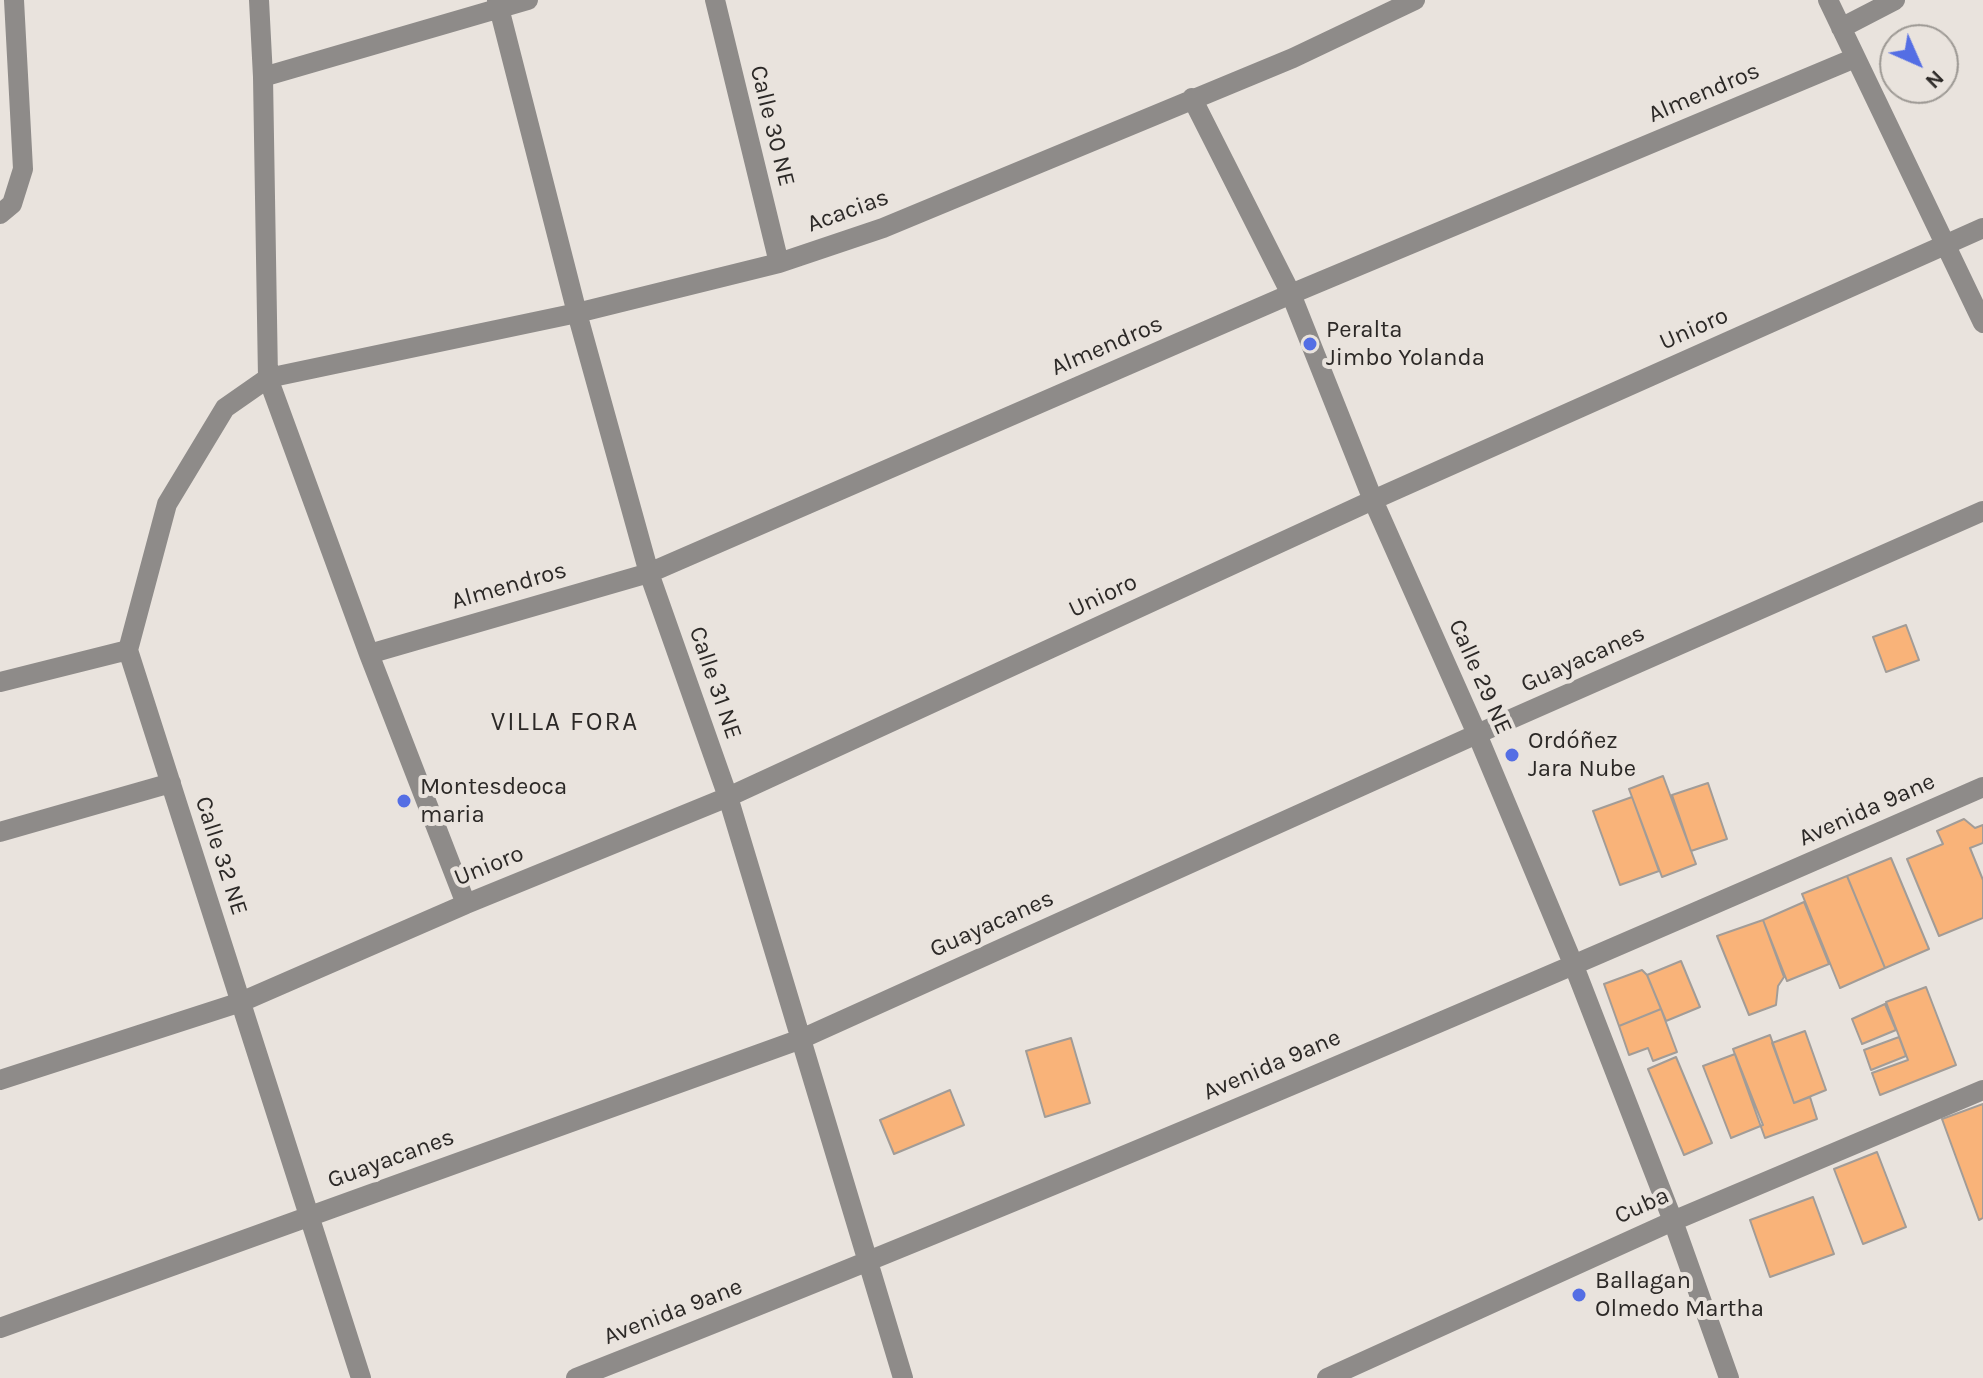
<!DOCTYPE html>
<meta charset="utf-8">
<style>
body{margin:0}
#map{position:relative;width:1983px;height:1378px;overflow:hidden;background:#e9e3dd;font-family:Karla,sans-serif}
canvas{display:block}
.north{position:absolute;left:1879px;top:24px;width:80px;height:80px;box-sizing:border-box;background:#e9e3dd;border:2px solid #9d9994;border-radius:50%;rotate:135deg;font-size:22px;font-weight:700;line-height:32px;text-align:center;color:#2c2927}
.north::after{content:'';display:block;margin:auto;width:28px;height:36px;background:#546ee4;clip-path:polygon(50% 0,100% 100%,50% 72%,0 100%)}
</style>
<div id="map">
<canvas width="1983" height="1378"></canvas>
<div class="north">N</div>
</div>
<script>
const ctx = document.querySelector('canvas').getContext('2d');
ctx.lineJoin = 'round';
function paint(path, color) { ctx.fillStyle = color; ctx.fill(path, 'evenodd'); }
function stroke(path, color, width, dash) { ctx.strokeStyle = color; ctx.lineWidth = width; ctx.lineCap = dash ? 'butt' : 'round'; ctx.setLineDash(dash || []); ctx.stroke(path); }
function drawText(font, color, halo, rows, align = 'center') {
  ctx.font = font + ' Karla,sans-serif'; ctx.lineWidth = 8; ctx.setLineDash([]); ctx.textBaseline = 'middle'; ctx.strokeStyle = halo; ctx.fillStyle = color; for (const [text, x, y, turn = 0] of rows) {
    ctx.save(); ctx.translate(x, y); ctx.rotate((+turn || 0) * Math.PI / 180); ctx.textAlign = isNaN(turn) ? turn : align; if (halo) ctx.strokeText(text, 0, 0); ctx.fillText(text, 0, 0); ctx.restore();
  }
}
const building = new Path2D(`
 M1906 625 1919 660 1886 672 1873 637Z
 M1663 776 1696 864 1662 877 1629 789Z
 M1708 783 1727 839 1691 851 1672 795Z
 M1632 797 1659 871 1620 885 1593 811Z
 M1964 819 1975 828 1983 825V843L1970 848 1983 880V918L1939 936 1907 859 1943 844 1937 831Z
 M1891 858 1929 949 1885 968 1847 876Z
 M1847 876 1885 968 1840 988 1802 894Z
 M1804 902 1829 964 1787 981 1763 920Z
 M1763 920 1784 977 1778 986 1776 1005 1749 1015 1717 936Z
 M1681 961 1700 1007 1666 1021 1647 975Z
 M1642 970 1647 975 1661 1009 1619 1026 1604 984Z
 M1926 987 1956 1065 1880 1095 1872 1073 1908 1060 1886 1002Z
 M1885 1004 1896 1030 1862 1044 1852 1019Z
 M1661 1009 1677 1052 1653 1061 1648 1048 1629 1055 1619 1026Z
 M1805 1031 1826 1090 1794 1103 1772 1043Z
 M1770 1035 1794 1103 1810 1097 1817 1119 1765 1138 1733 1049Z
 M1899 1037 1906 1056 1871 1070 1864 1050Z
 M1071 1038 1090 1103 1045 1117 1026 1051Z
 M1735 1054 1763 1125 1731 1138 1703 1066Z
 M1676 1057 1712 1143 1684 1155 1648 1069Z
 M950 1090 964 1125 894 1154 880 1120Z
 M1983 1104V1218L1979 1220 1942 1119Z
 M1877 1152 1906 1227 1863 1244 1834 1169Z
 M1813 1197 1834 1254 1770 1277 1750 1220Z`);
paint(building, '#f9b379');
stroke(building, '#a29c97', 2);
stroke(new Path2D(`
 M259 0 263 77 268 378 369 654 466 904
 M497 0 577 313 649 573 728 797 903 1378
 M715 0 779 263
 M1828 0 1983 323
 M1841 28 1895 0
 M263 77 528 0
 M1192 98 1291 294 1373 500 1477 734 1574 966 1673 1221 1729 1378
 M0 214 12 204 23 169 14 0
 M369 654 649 573 1291 294 1855 58
 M0 682 128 650
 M0 832 171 783
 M0 1080 241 1002 466 904 728 797 1373 500 1983 228
 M0 1328 801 1039 1477 734 1983 511
 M361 1378 128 650 167 504 225 408 268 378 577 313 779 263 883 228 1293 58 1415 0
 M576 1378C1049 1192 1517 991 1983 787
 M1327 1378 1673 1221 1983 1090`), '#8e8b89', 20);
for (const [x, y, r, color] of [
 [1310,344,8,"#546ee4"],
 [1512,755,8,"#546ee4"],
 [404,801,8,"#546ee4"],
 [1579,1295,8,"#546ee4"]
]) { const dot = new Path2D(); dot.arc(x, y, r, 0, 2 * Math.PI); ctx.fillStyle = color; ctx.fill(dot); stroke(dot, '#e9e3dd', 3); }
drawText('24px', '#2c2927', '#e9e3dd', [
 ["Almendros",1704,93,-23],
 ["Calle 30 NE",772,126,76],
 ["Acacias",848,211,-20],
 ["Unioro",1694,329,-24],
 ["Almendros",1107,346,-23],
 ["Almendros",509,586,-16],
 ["Unioro",1103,596,-25],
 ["Guayacanes",1583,659,-24],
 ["Calle 29 NE",1480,677,66],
 ["Calle 31 NE",715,683,71],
 ["Avenida 9ane",1867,810,-24],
 ["Calle 32 NE",221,856,72],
 ["Unioro",489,866,-22],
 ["Guayacanes",992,924,-24],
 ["Avenida 9ane",1272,1065,-23],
 ["Guayacanes",391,1159,-20],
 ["Cuba",1642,1206,-24],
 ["Avenida 9ane",673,1312,-21]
]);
drawText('24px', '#2c2927', '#e9e3dd', [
 ["Peralta",1326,330],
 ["Jimbo Yolanda",1326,358],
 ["Ordóñez",1528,741],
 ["Jara Nube",1528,769],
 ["Montesdeoca",420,787],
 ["maria",420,815],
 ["Ballagan",1595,1281],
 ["Olmedo Martha",1595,1309]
], 'left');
ctx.letterSpacing = '2px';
drawText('26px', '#2c2927', '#e9e3dd', [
 ["VILLA FORA",565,723]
]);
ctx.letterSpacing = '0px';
</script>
